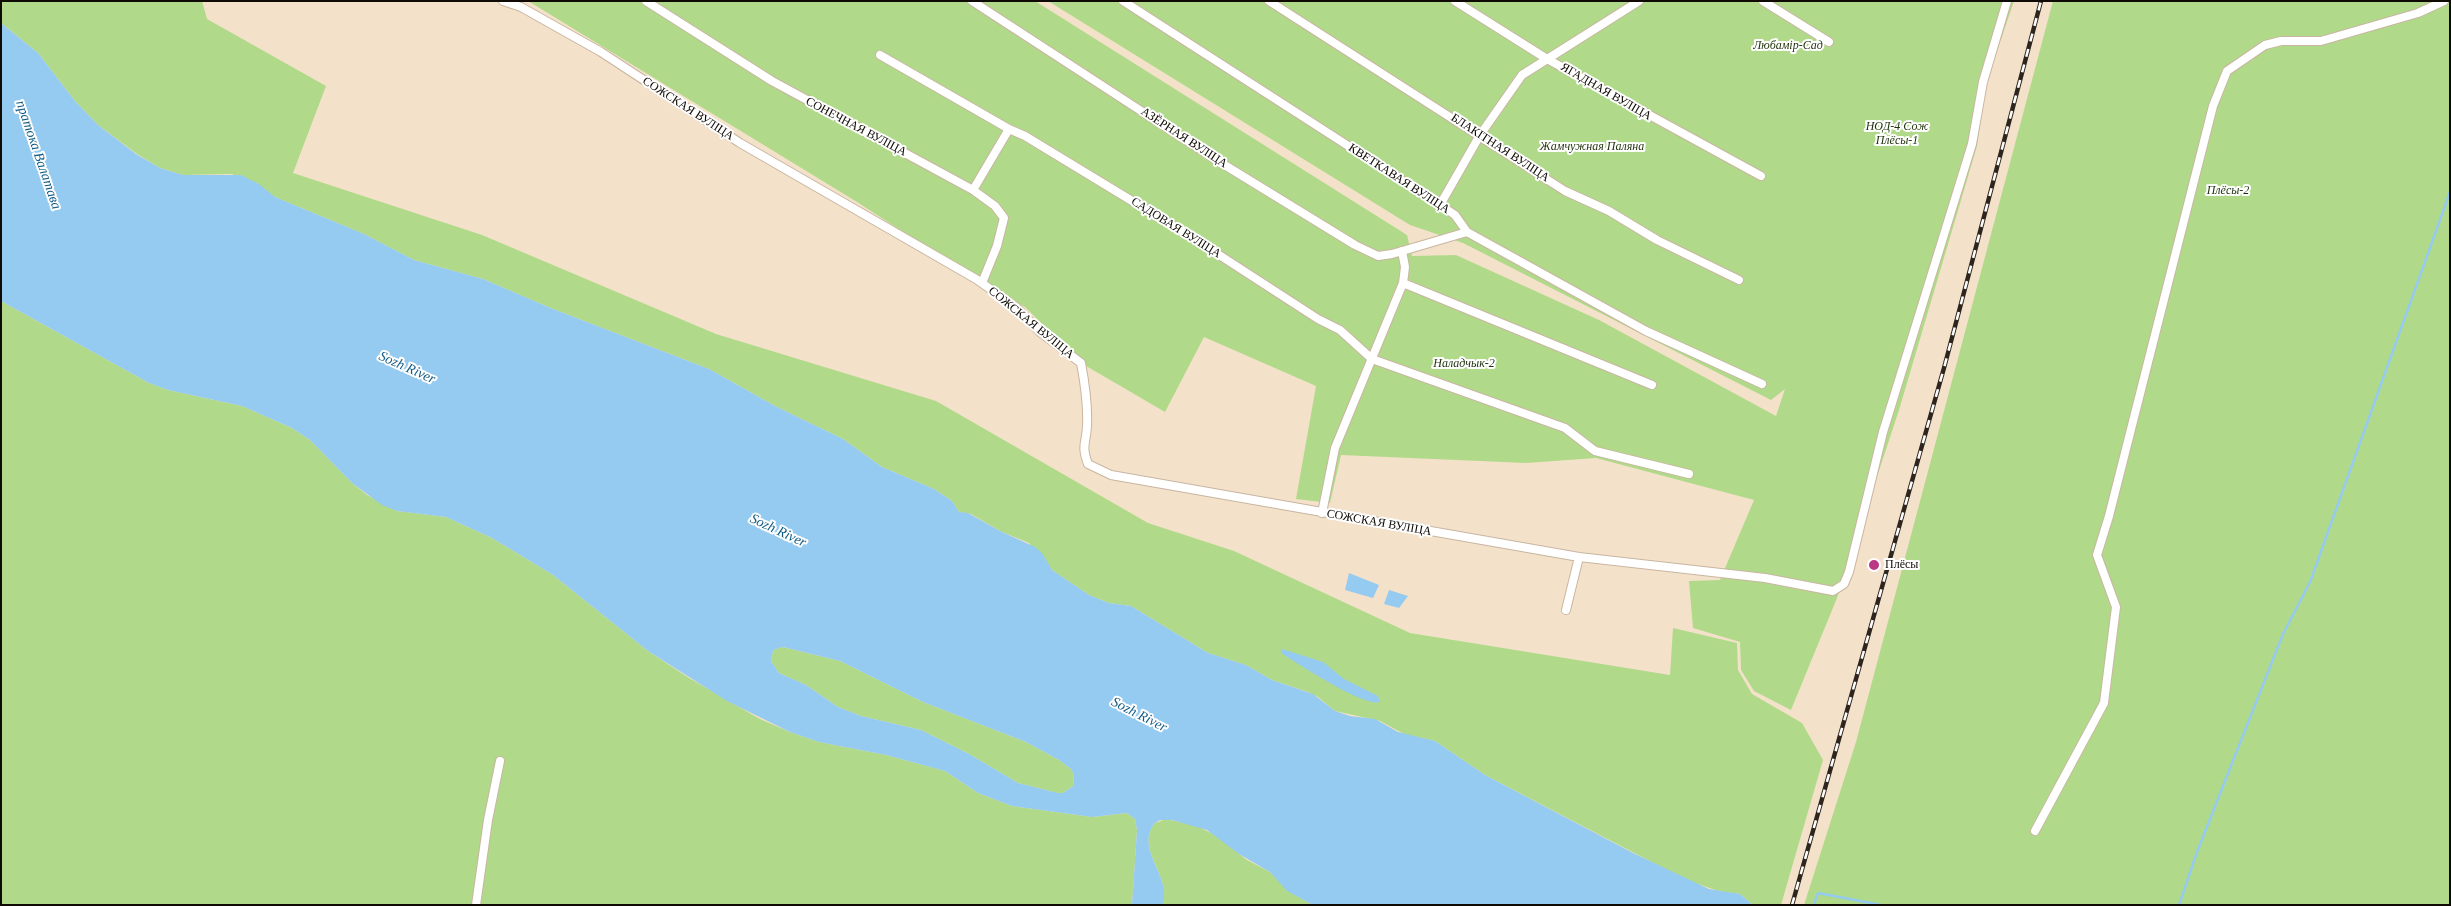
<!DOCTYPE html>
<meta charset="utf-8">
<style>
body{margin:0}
#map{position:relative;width:2451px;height:906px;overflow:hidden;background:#f4e1ca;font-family:"Times New Roman",serif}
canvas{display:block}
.frame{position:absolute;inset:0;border:2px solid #100a04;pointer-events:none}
</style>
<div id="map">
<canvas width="2451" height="906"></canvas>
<div class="frame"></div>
</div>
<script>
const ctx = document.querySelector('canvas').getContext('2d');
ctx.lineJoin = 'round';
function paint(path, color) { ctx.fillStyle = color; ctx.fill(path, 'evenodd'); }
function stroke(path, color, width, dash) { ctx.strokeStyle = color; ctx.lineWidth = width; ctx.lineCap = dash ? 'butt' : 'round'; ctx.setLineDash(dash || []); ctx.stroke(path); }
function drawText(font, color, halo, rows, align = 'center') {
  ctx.font = font + ' "Times New Roman",serif'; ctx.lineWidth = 4; ctx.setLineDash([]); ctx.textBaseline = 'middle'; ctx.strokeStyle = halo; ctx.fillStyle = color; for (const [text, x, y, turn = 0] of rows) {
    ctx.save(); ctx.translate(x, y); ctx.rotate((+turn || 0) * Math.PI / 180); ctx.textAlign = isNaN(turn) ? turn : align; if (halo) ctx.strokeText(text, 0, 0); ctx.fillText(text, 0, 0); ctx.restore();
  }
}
paint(new Path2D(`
 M1 1H202L207 19 326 86 293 173 482 235 716 334 936 401 1148 523 1234 551 1410 633 1670 675 1673 628 1737 643 1738 670 1752 694 1802 723 1823 760 1781 905H1753L1740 894 1718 891 1684 879 1485 775 1435 741 1404 734 1380 721 1335 711 1318 697 1308 692 1272 680 1246 665 1208 653 1131 606 1109 603 1089 595 1052 570 1029 543 1000 531 971 514 959 512 952 501 934 489 882 467 843 439 775 406 709 369 553 309 483 279 414 260 364 234 275 197 232 174 183 175 160 168 137 154 98 125 75 101 38 53 1 23Z
 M528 1H1035L1407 235 1412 256 1456 255 1599 320 1776 416 1785 389 1771 400 1463 243 1410 225 1048 1H2014L1986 84 1977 146 1899 410 1837 598 1791 710 1754 691 1741 670 1740 642 1693 628 1689 581 1720 580 1754 500 1596 458 1526 463 1341 455 1330 503 1296 499 1316 386 1204 337 1165 412 1081 363 1025 307 982 283 857 202Z
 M2053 1H2450V905H1804L1856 742Z
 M1 301 149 383 168 390 242 406 292 428 310 440 352 483 367 495 397 511 446 517 492 538 553 575 648 651 689 678 760 719 790 732 819 742 886 755 945 771 978 793 1012 806 1092 817 1127 813 1135 819 1137 830 1132 905H1Z
 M783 647 840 661 923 702 1026 742 1059 760 1071 769 1074 775 1073 786 1063 793H1057L1018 783 969 754 921 730 861 716 838 707 806 685 779 673 771 661 773 650Z
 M1166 819 1197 826 1215 835 1247 860 1270 872 1295 895 1313 905H1161C1175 878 1133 849 1155 823Z`), '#b0da89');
paint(new Path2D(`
 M1 23 38 53 75 101 98 125 136 154 160 168 183 175H241L259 184 275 197 364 234 414 260 483 279 553 309 709 369 775 406 843 439 882 467 934 489 952 501 959 512 968 513 1000 531 1035 547 1042 553 1052 570 1089 595 1109 603 1131 606 1208 653 1246 665 1272 680 1313 694 1335 711 1350 716 1375 719 1398 732 1435 741 1485 775 1633 853 1709 889 1740 894 1753 905H1313L1287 891 1270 872 1239 854 1207 830 1172 820H1160L1155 823C1134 848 1172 877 1163 903L1161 905H1132L1137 830 1135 819 1127 813 1092 817 1012 806 978 793 945 771 886 755 819 742 790 732 727 701 648 651 553 575 492 538 446 517 397 511 382 505 352 483 310 440 292 428 242 406 168 390 149 383 1 301ZM783 647 840 661 923 702 1026 742 1059 760 1071 769 1074 775 1073 786 1063 793H1058L1018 783 969 754 921 730 861 716 838 707 806 685 779 673 771 661 773 650Z
 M1349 573 1379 585 1373 598 1345 590Z
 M1389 590 1408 596 1399 608 1384 604Z
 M1282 649 1323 662 1344 679 1378 696 1380 702C1363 707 1301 665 1284 655L1281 652Z`), '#95caf1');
stroke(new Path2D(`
 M1814 905 1818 893 1881 905
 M2179 905 2197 852 2283 634 2310 582 2450 192`), '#95caf1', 2.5);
const minor = new Path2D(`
 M503 1 521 7 601 52 740 143 976 279 1016 307 1040 332 1081 363C1085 384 1088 404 1087 426 1086 444 1081 445 1088 464L1111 475 1579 557 1765 578 1833 591 1844 584 1849 572 1883 432 1972 144 1983 82 2007 1
 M646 1 772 81 973 190 995 206 1004 218 997 246 982 283
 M972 1 1218 161 1355 245 1378 256 1392 254 1467 232
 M1123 1 1440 205 1455 215 1467 232 1646 331 1762 384
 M1269 1 1565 191 1609 211 1657 240 1739 280
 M1455 1 1547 59 1761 176
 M1763 1 1829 42
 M880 55 1009 129
 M973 190 1009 129 1025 136 1193 238 1318 319 1340 330 1372 359 1565 428 1595 451 1689 474
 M1440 205 1480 135 1522 75 1639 1
 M1403 283 1652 385
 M1322 513 1335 448 1403 283 1405 267 1402 251
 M1566 610 1579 557
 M2035 831 2104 703 2116 607 2097 555 2109 516 2213 106 2227 71 2265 45 2281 41H2321L2418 13 2444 1
 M476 905 488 820 500 761`);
stroke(minor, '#c9b6a1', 10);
stroke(minor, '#fff', 8);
const rail = new Path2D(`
 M1792 905 1944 368 2041 1`);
stroke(rail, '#2e261e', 4.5);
stroke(rail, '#fff', 2.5, [8]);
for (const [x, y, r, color] of [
 [1874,565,6,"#ba3983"]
]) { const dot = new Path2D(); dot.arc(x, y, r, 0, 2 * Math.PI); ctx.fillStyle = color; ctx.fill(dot); stroke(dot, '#fff', 2); }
drawText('italic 12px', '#1e300a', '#fff', [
 ["Любамір-Сад",1788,46],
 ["НОД-4 Сож",1897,127],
 ["Плёсы-1",1897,141],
 ["Жамчужная Паляна",1592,147],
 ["Плёсы-2",2228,191],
 ["Наладчык-2",1464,364]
]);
drawText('12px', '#100a04', '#fff', [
 ["ЯГАДНАЯ ВУЛІЦА",1606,92,30],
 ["СОЖСКАЯ ВУЛІЦА",688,109,33],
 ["СОНЕЧНАЯ ВУЛІЦА",856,127,28],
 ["АЗЁРНАЯ ВУЛІЦА",1184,138,33],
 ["БЛАКІТНАЯ ВУЛІЦА",1500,148,33],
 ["КВЕТКАВАЯ ВУЛІЦА",1399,179,33],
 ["САДОВАЯ ВУЛІЦА",1176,228,32],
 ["СОЖСКАЯ ВУЛІЦА",1031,323,39],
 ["СОЖСКАЯ ВУЛІЦА",1379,523,10]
]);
drawText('12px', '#100a04', '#fff', [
 ["Плёсы",1885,565]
], 'left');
drawText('italic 14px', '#135c86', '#fff', [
 ["пратока Валатава",38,155,71],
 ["Sozh River",407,368,24],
 ["Sozh River",778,531,25],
 ["Sozh River",1139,715,27]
]);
</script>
